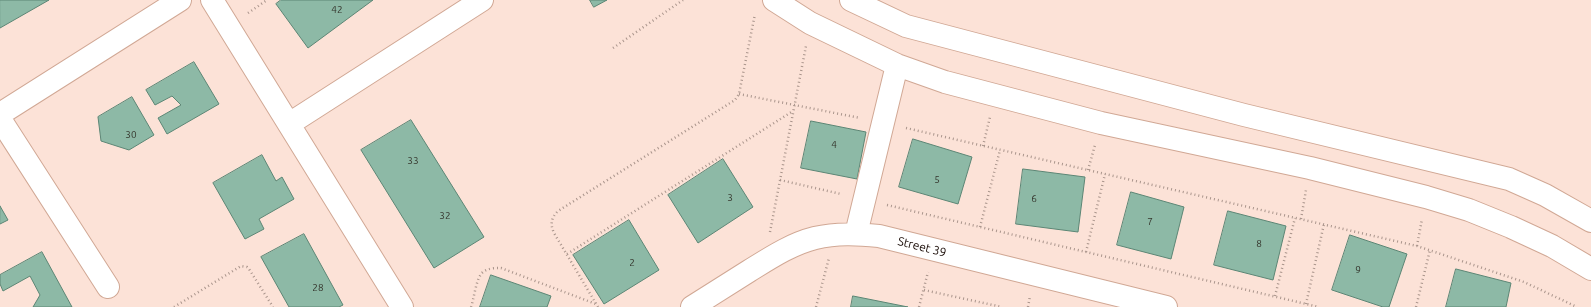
<!DOCTYPE html>
<style>
body{margin:0}
canvas{display:block;background:#fce2d7}
</style>
<canvas width="1591" height="307"></canvas>
<script>
const ctx = document.querySelector('canvas').getContext('2d');
ctx.lineJoin = 'round';
function paint(path, color) { ctx.fillStyle = color; ctx.fill(path, 'evenodd'); }
function stroke(path, color, width, dash) { ctx.strokeStyle = color; ctx.lineWidth = width; ctx.lineCap = dash ? 'butt' : 'round'; ctx.setLineDash(dash || []); ctx.stroke(path); }
function drawText(font, color, halo, rows, align = 'center') {
  ctx.font = font + ' Ubuntu,sans-serif'; ctx.lineWidth = 3; ctx.setLineDash([]); ctx.textBaseline = 'middle'; ctx.strokeStyle = halo; ctx.fillStyle = color; for (const [text, x, y, turn = 0] of rows) {
    ctx.save(); ctx.translate(x, y); ctx.rotate((+turn || 0) * Math.PI / 180); ctx.textAlign = isNaN(turn) ? turn : align; if (halo) ctx.strokeText(text, 0, 0); ctx.fillText(text, 0, 0); ctx.restore();
  }
}
const building = new Path2D(`
 M0 0H49L0 28Z
 M281 0H373L308 48 276 4Z
 M590 0H607L594 7Z
 M194 62 219 104 167 134 158 118 181 105 172 96 155 105 146 90Z
 M132 97 154 135 129 150 101 141 98 117Z
 M411 120 484 237 434 268 361 150Z
 M811 121 866 132 857 179 801 168Z
 M913 139 972 157 958 204 899 187Z
 M262 155 276 181 282 177 294 199 259 219 264 229 245 239 213 183Z
 M723 159 753 207 698 243 668 195Z
 M1023 169 1085 177 1078 232 1016 224Z
 M1131 192 1184 207 1171 259 1117 245Z
 M0 206 8 220 0 224Z
 M1228 211 1286 226 1273 280 1214 265Z
 M629 220 659 270 604 304 573 255Z
 M304 234 343 305 339 307H289L261 257Z
 M1350 235 1407 254 1389 307H1383L1332 290Z
 M42 252 72 307H33L40 295 30 276 3 291 0 284V275Z
 M1456 269 1511 283 1506 307H1446Z
 M491 275 551 296 547 307H480Z
 M853 296 908 307H851Z`);
paint(building, '#8db9a6');
stroke(building, '#5c8675', 1);
const minor = new Path2D(`
 M212 0 402 307
 M774 0 810 23 897 65 945 82 1101 123 1310 168 1426 197 1469 210 1511 227 1552 246 1591 269
 M851 0 906 26 1244 115 1509 179 1545 195 1591 221
 M0 114 180 0
 M0 119 108 287
 M289 124 482 0
 M856 234 897 65
 M692 307C711 295 730 283 749 271 770 258 791 244 815 238 837 233 857 234 879 236L1166 307`);
stroke(minor, '#d1a895', 24);
stroke(new Path2D(`
 M248 13 267 0
 M613 48 683 0
 M739 94 860 118
 M906 128 1417 246 1524 282 1577 307
 M983 146 990 117
 M1088 170 1095 145
 M780 180 841 194
 M887 205 1319 307
 M1301 219 1306 190
 M980 227 1000 150
 M770 232 806 46
 M1417 246 1422 219
 M1086 252 1105 174
 M567 254 793 111
 M924 290 1002 307
 M1275 296 1295 218
 M1306 304 1324 224
 M174 307 241 266 247 267 249 269 273 307
 M471 307C474 299 476 279 482 273 487 268 495 268 501 268L596 304
 M598 307 554 233C550 224 551 218 558 211L735 100 739 94 755 14
 M816 307 829 258
 M919 307 928 272
 M1028 307 1030 296
 M1416 307 1430 250`), '#aa958c', 2.5, [1, 3]);
stroke(minor, '#fff', 22);
drawText('10px', '#35362d', null, [
 ["42",337,10],
 ["30",131,135],
 ["4",834,145],
 ["33",413,161],
 ["5",937,180],
 ["3",730,198],
 ["6",1034,199],
 ["32",445,216],
 ["7",1150,222],
 ["8",1259,244],
 ["2",632,263],
 ["9",1358,270],
 ["28",318,288]
]);
drawText('12px', '#180a05', '#fff', [
 ["Street 39",922,247,14]
]);
</script>
